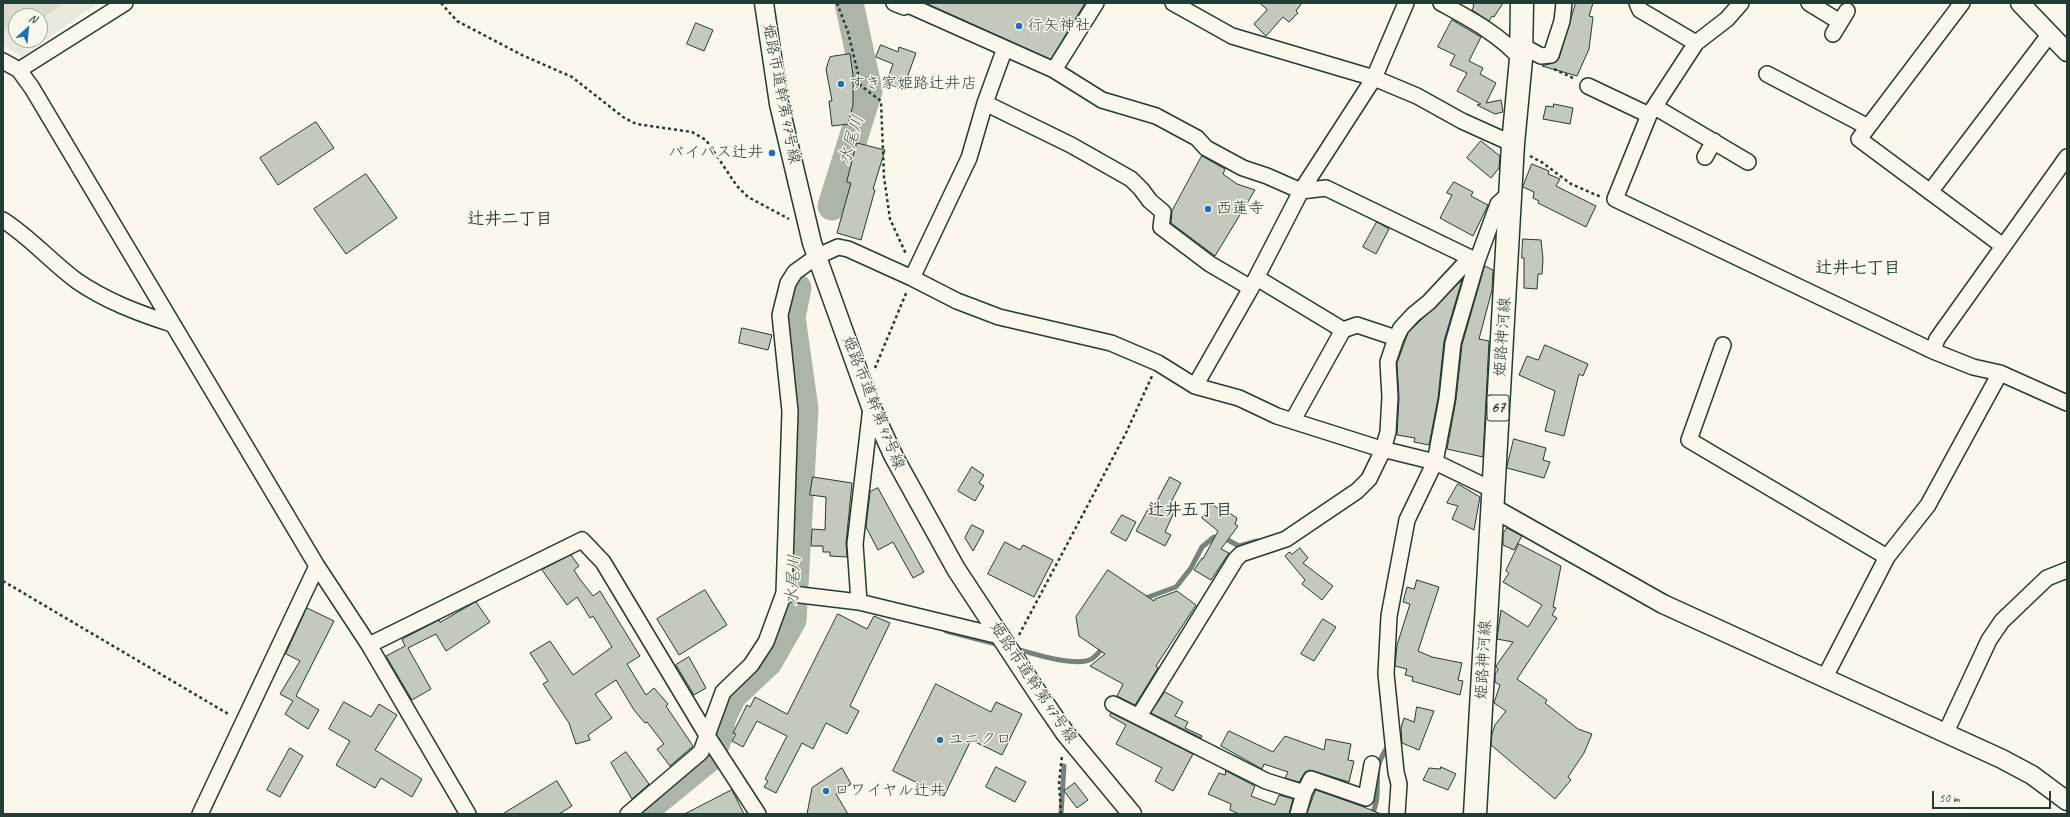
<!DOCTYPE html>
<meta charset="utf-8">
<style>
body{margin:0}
#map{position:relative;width:2070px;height:817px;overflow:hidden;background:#fbf7ec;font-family:Caveat,sans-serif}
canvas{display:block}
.frame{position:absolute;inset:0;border:4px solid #1f3d34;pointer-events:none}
.north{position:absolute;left:8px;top:8px;width:40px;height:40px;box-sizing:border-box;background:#fbf7ec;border:1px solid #a3ada2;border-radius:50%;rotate:27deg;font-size:11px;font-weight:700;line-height:16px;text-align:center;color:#1f3d34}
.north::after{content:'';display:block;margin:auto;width:14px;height:18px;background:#1f6fb2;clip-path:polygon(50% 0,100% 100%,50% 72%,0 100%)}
.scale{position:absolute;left:1932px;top:791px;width:119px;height:18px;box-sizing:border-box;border:2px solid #1f3d34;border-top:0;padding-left:5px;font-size:12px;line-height:14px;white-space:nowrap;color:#1f3d34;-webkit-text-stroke:3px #fbf7ec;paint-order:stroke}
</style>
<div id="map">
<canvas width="2070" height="817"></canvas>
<div class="frame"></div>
<div class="north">N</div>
<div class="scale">50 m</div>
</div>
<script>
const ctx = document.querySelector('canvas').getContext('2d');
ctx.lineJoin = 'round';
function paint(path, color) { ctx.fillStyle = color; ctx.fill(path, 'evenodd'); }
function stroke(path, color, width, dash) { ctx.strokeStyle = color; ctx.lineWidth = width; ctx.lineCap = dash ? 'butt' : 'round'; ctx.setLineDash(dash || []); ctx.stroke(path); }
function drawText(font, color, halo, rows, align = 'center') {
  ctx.font = font + ' Caveat,"Klee One",sans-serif'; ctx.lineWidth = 3; ctx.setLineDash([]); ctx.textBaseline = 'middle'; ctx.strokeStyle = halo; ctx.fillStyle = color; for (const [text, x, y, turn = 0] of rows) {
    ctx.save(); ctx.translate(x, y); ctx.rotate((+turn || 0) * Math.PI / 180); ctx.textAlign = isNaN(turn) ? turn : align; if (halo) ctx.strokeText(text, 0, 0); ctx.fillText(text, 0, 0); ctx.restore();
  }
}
paint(new Path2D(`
 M3 3H98L22 57 3 46ZM16 16H40V40H16Z`), '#eae9de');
paint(new Path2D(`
 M3 3H64L40 20V16H16V36L3 28Z`), '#dbdcd1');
stroke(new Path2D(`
 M1143 599 1176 587 1191 568 1202 547 1214 537 1226 539 1239 546 1257 541
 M946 631 1000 645
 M1013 648C1031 653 1079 669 1093 658 1097 655 1101 650 1103 646
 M1061 814 1064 766
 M1372 814C1380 800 1376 782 1378 767 1380 760 1384 752 1388 746`), '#74847b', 5);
stroke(new Path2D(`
 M832 206 868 91 849 3
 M640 814 711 756 720 731 721 719 732 696 768 662 792 620 804 409 791 317 797 288`), '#adb4aa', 29);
const building = new Path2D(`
 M926 3H1085L1051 59Z
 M1260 3H1302L1296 11 1298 13 1289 22 1283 17 1266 36 1254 24 1267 10Z
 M1471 3H1503L1494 17 1492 16 1489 21 1472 10 1474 5Z
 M1576 3H1593L1589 16 1593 17 1589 49 1577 76 1542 66 1556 62 1559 58Z
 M1452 20 1481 37 1469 61 1483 68 1480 74 1496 83 1486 103 1501 100 1503 112 1495 114 1477 105 1481 104 1457 91 1467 73 1450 65 1455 55 1438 47Z
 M696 23 713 30 704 51 687 44Z
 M881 45 898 52 899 47 916 53 903 89 886 83 893 64 876 57Z
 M850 54 853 75V105L848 124 832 126 829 101H832L826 69 830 57Z
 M1554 104 1573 108 1570 124 1543 119 1546 106 1553 107Z
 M316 122 334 148 278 185 260 158Z
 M1481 141 1500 156 1499 168 1491 178 1467 158Z
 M857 143 885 150 873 189 875 190 861 240 837 233 851 183 847 182Z
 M1202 156 1225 169 1223 174 1237 184 1255 190 1215 256 1171 223 1172 211Z
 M1532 164 1549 171 1548 174 1560 179 1556 186 1596 206 1586 227 1538 203 1539 201 1533 198 1534 192 1523 187Z
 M366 174 397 218 346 254 314 209Z
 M1454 182 1473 192 1471 196 1488 205 1473 236 1440 218 1452 195 1447 193Z
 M1377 222 1389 229 1376 254 1363 247Z
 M1523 239 1541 240 1543 259 1542 274H1538L1537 289 1524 288V258H1522Z
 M1485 266 1493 270 1492 290 1479 339 1489 341 1483 457 1447 449 1456 400 1462 345Z
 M1462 280 1444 341 1438 398 1429 445 1414 442 1415 438 1397 435 1399 398 1397 363 1408 333Z
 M742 328 772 335 768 350 739 343Z
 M1545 345 1588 364 1583 376 1579 374 1564 436 1545 431 1555 391 1519 375 1527 356 1538 360Z
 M1514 439 1546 448 1543 460 1550 462 1544 478 1507 468Z
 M972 467 984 475 979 483 984 486 975 501 958 491Z
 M813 477 852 483 846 543 847 557 830 556V552H823V546H811L812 529 825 530 826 497 810 495Z
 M1170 477 1181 483 1169 506 1175 510 1165 532 1171 535 1165 546 1136 531 1152 502 1155 504Z
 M1458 484 1480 497 1474 530 1452 519 1458 506 1447 503Z
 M878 488 924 572 913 578 893 542 878 550 866 527 870 492Z
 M1212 504 1220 510 1222 508 1237 518 1235 524 1238 526 1221 549 1229 553 1211 580 1194 570 1202 558 1203 559 1218 531 1202 518Z
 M1122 515 1136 522 1126 541 1111 533Z
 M972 525 984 531 973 551 965 538Z
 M1507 528 1522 536 1514 550 1503 545V534Z
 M1005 542 1020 550 1023 545 1053 560 1034 597 988 574Z
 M1519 544 1561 566 1553 607 1556 608 1552 615 1557 618 1517 679 1547 700 1545 703 1578 729 1592 734 1584 753 1568 777 1571 780 1555 799 1491 745 1492 734 1495 725 1506 711 1494 703 1500 685 1495 682V674L1498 670 1496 666 1513 642 1497 639 1501 610 1528 627 1542 605 1503 582 1509 573 1506 571Z
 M1300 548 1308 558 1303 563 1333 586 1322 600 1302 584 1305 580 1285 556 1289 552 1292 554Z
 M571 555 579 566 574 570 579 578 593 596 600 591 640 656 627 664 646 695 654 688 668 704 666 706 693 746 670 766 657 749 664 744 647 722 645 723 634 710 616 680 595 694 612 718 588 735 590 740 576 744 569 723 543 684 548 681 530 653 550 641 573 675 612 647 593 616 590 618 577 597 567 605 542 570Z
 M1108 570 1154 601 1155 599 1177 591 1196 605 1156 666 1158 668 1135 705 1117 696 1123 684 1090 666 1105 654 1079 636 1076 617Z
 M1417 580 1439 587 1418 651 1432 657 1462 663 1458 680 1463 681 1460 695 1412 681 1413 677 1405 675 1407 669 1395 666 1397 645 1410 604 1403 602 1407 587 1414 589Z
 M705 590 727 625 679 655 657 619Z
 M476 602 490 622 446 651 436 634 408 648 431 689 412 700 386 656 405 646 402 639 439 620 440 622Z
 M307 608 334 621 296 696 319 710 308 729 285 714 293 701 280 694 300 661 286 654Z
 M838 614 867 629 874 616 890 623 850 706 859 711 847 734 826 723 813 749 802 743 776 793 764 787 768 781 765 779 787 736 757 721 743 747 732 741 736 734 733 733 747 705 750 707 755 697 787 714Z
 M1323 619 1336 627 1314 661 1301 654Z
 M689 657 706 688 694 695 676 665Z
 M936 684 991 712 996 702 1022 714 1002 755 971 740 944 796 893 771Z
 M1165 692 1183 702 1175 716 1188 722 1185 728 1202 736 1201 738 1151 713Z
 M344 702 371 717 379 704 397 715 375 750 422 779 412 797 381 778 375 788 336 765 350 741 329 729Z
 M1417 707 1434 711 1419 750 1402 743 1401 728 1404 718 1414 722Z
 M1111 713 1193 754 1173 791 1155 781 1162 768 1116 744 1126 725 1110 716Z
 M1229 731 1273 752 1285 736 1324 750 1326 739 1351 744 1348 760 1354 761 1349 782 1310 770 1305 772 1299 782 1285 778 1288 772 1264 764 1262 769 1221 746Z
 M290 748 303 756 280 797 267 790Z
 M626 752 649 784 632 799 611 763Z
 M996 767 1026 782 1015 802 986 787Z
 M1441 767 1456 774 1448 790 1423 780 1429 768 1440 769Z
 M842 768 851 784 836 794 848 814H807L812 788Z
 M1226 771 1255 786 1251 796 1275 805 1279 795 1293 799 1289 814H1239L1230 810 1231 804 1208 794 1219 773 1225 775Z
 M557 781 572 806 559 814H503Z
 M1075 783 1088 800 1077 808 1064 791Z
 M732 790 744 814H685Z
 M1316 790 1364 807 1381 814H1307Z`);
paint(building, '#c4c9be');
stroke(building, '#1f3d34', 1);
const minor = new Path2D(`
 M894 3 904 7 908 5
 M909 3 908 5 1054 70 1102 100 1156 116 1197 138 1206 148 1243 168 1267 176 1301 191 1326 188 1477 261
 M1173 3 1232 36 1374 78 1417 96 1462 121 1513 144
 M1441 3C1470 19 1499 34 1521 59
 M1637 3 1640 10 1696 43
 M1741 3 1727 19 1696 43 1649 115 1615 199 1933 351 1973 367 2000 373 2067 403
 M1809 3 1840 22
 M1962 3 1859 139 2003 246
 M1833 34 1847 11
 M1521 45 1541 56 1551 55 1562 21 1564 3
 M3 61 19 70 32 88 317 566 369 645 468 814
 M19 70 125 3
 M1054 70 1096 3
 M1767 74 1868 127
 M1588 86 1649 115
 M985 103 1071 145 1131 179 1141 189 1150 201 1163 212 1161 227 1210 264 1251 288
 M1655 107 1748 162
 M1705 157 1714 141
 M1930 192 2049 35
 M3 220C30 237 51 262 77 281 106 301 138 313 172 324
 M912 278 969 158 985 103 1005 48
 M1257 278 1343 330 1357 325 1396 338
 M1723 345 1689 440 1887 557
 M1933 351 1937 339 2067 157
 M1195 386 1251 288 1301 191 1374 78 1406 3
 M1293 420 1343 330
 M784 593 859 602 999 636
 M859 602 855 544 871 407
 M369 645 582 540 603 562 708 737 758 814
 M1825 677 1887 557 1928 505 2000 373
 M1113 704 1266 781 1304 793
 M1139 716 1236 559 1241 554 1286 539 1357 491 1369 479 1383 450 1388 432 1390 397 1388 362 1396 338 1401 328 1413 315 1429 302 1470 258
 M1946 732 1989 640 2002 621 2047 578 2067 570
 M200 814 317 566
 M628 814 701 752 723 692 751 665 766 642 784 593 790 411 780 315 788 283 795 272 816 257 838 247 848 249 912 278 957 301 999 317 1111 343 1158 363 1195 386 1239 398 1277 416 1378 448 1435 462 1493 490
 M1298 814 1304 793 1311 779 1366 798 1372 764
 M1397 814 1399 784 1396 772 1386 674 1389 616 1407 520 1435 462 1447 399 1453 343 1477 261 1498 204 1512 191`);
const tertiary = new Path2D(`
 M764 3 779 104 812 243 871 407 894 457 956 569 1039 695 1065 733 1132 814
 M2020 3 2067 52
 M1493 508 1663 604 2002 759 2032 775 2067 801`);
const primary = new Path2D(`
 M1475 814 1513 144 1521 59 1522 3`);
stroke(minor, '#1f3d34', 18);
stroke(tertiary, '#1f3d34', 21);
stroke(primary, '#1f3d34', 25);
stroke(new Path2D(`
 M441 3 457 21 522 55 572 77 623 117 636 124 692 132 706 140 737 186 748 197 789 219
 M837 3 848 32 861 86 881 101 884 177 890 219 906 254
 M1554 69 1575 79
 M1530 156 1543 163 1571 184 1601 197
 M875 368 907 291
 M3 581 230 715
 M1019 635 1126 433 1152 376
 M1061 814 1059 782 1062 756`), '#1f3d34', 2.5, [3, 3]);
stroke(minor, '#fbf7ec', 15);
stroke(tertiary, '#fbf7ec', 18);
stroke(primary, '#fbf7ec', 22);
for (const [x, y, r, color] of [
 [1019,26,4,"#1f6fb2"],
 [841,84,4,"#1f6fb2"],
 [772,153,4,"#1f6fb2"],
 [1208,209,4,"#1f6fb2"],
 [940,740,4,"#1f6fb2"],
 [826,791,4,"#1f6fb2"]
]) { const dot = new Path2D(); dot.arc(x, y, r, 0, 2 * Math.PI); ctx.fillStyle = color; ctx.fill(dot); stroke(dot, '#fbf7ec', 1.5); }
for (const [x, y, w] of [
 [1498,408,22]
]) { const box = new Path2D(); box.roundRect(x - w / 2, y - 13, w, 26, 3); ctx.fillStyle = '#fbf7ec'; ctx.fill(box); stroke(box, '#1f3d34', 1); }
drawText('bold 15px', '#1f3d34', null, [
 ["67",1498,408]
]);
drawText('16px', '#1f3d34', '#fbf7ec', [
 ["行矢神社",1027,26],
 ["すき家姫路辻井店",849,84],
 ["バイパス辻井",764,153,"right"],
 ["西蓮寺",1216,209],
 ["ユニクロ",948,740],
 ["ロワイヤル辻井",834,791]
], 'left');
drawText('16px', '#1f3d34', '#fbf7ec', [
 ["姫路市道幹第47号線",781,94,79],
 ["姫路神河線",1503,337,-86],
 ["姫路市道幹第47号線",873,403,68],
 ["姫路神河線",1484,660,-87],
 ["姫路市道幹第47号線",1033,683,56]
]);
drawText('italic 17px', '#425b52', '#fbf7ec', [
 ["水尾川",852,140,-73],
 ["水尾川",794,580,-87]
]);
drawText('bold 17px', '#1f3d34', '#fbf7ec', [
 ["辻井二丁目",510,220],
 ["辻井七丁目",1858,269],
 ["辻井五丁目",1190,511]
]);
</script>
